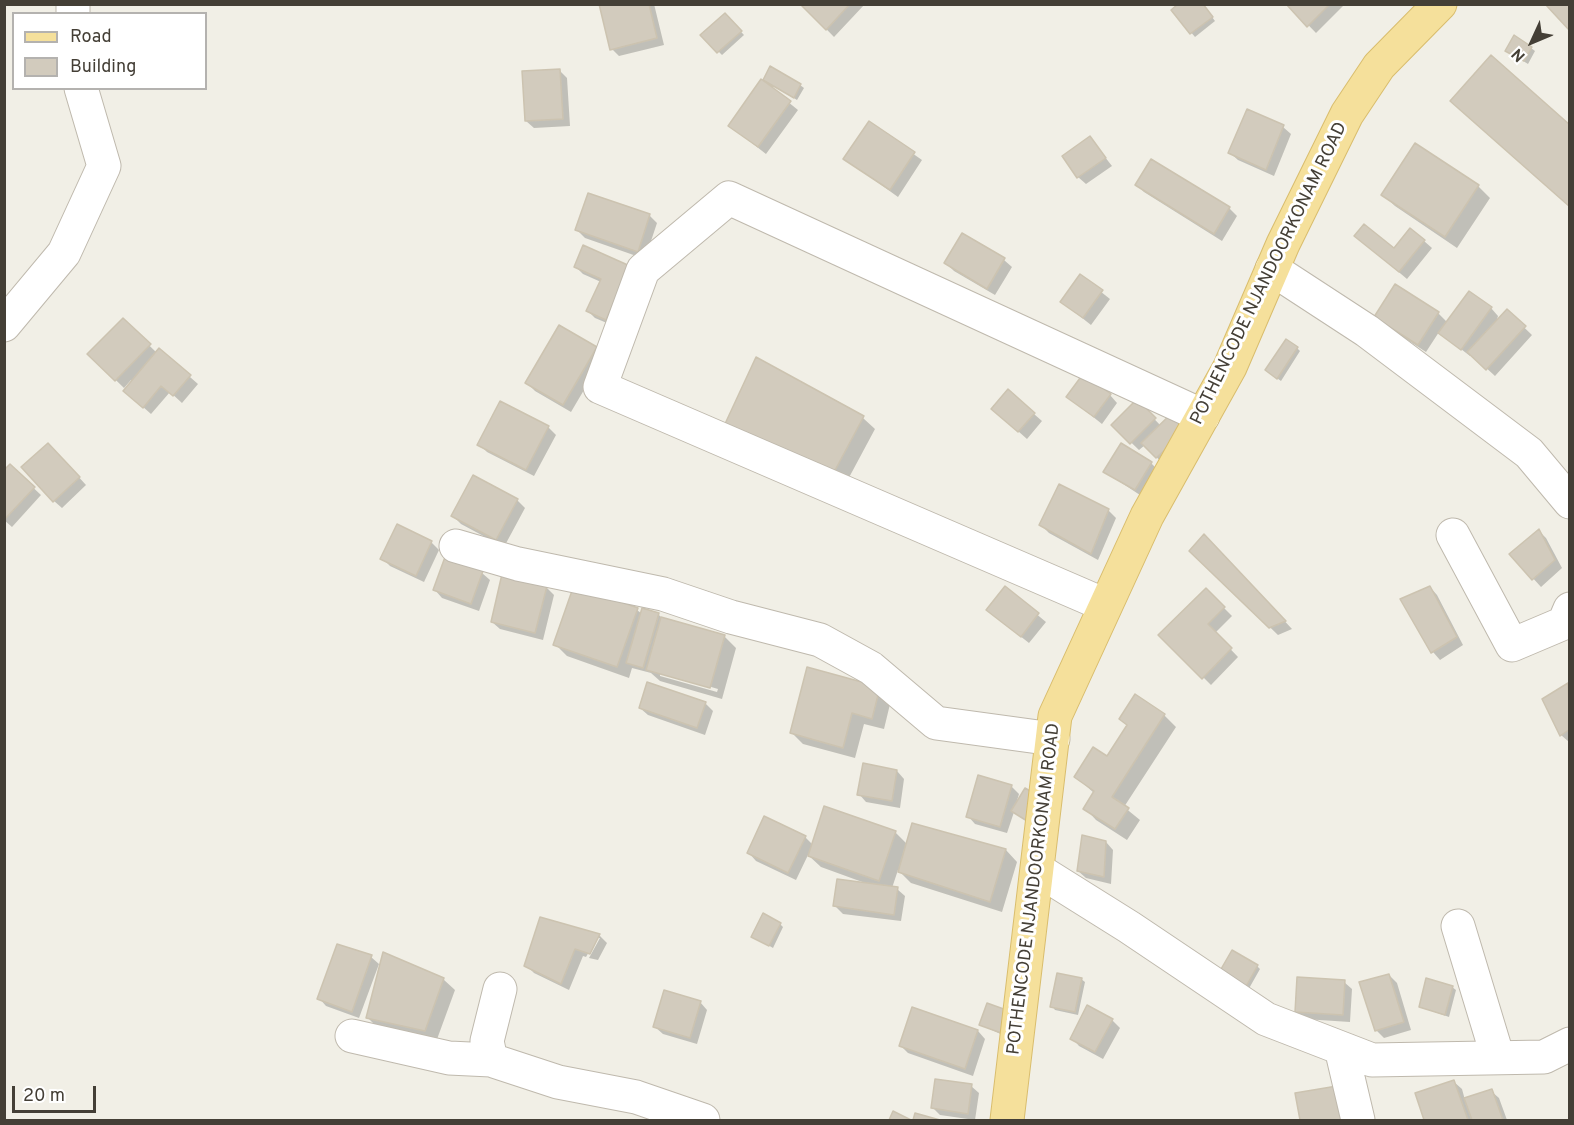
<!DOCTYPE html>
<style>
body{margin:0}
#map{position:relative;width:1574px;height:1125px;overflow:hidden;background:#f1efe6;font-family:Overpass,sans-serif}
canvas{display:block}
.frame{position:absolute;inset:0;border:6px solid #443f36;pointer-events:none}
.legend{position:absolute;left:12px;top:12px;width:195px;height:78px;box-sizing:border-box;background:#fff;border:2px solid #b4b2af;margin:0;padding:8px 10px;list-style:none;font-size:18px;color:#443f36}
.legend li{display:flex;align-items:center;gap:12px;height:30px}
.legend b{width:30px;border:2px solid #b4b2af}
.north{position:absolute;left:1502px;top:12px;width:60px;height:60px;-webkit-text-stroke:4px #fff;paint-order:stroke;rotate:226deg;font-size:16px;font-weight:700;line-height:24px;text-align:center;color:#443f36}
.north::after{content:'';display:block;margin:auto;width:21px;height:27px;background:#443f36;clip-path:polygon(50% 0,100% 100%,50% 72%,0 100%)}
.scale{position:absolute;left:12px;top:1086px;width:84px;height:27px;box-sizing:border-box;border:3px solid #443f36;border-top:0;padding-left:8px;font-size:18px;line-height:21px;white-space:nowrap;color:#443f36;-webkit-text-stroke:4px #fff;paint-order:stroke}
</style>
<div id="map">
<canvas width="1574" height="1125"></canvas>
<div class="frame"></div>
<ul class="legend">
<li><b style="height:8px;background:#f5e09b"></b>Road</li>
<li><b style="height:16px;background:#d2cbbd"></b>Building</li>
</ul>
<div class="north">N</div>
<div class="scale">20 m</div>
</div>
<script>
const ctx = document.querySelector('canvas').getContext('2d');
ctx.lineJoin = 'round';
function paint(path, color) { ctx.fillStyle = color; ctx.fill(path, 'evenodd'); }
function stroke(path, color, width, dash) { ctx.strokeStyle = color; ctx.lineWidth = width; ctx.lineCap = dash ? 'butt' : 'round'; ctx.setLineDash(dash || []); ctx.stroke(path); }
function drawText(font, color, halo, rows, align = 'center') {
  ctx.font = font + ' Overpass,sans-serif'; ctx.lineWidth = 6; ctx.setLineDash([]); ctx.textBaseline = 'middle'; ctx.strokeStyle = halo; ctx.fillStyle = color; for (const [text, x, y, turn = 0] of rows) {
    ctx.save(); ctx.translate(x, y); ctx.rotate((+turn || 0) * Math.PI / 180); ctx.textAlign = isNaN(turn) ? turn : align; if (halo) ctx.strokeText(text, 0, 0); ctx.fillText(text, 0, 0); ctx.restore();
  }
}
paint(new Path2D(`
 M600 4H654L664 45 619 56 612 49Z
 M802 4H865L834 37Z
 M1202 4 1215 21 1195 37 1173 11Z
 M1288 4H1345L1316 33Z
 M725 15 744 35 722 55 702 35Z
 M1531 48 1535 51 1528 64 1507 51Z
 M559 70 567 78 570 126 534 128 526 121Z
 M765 80 800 85 804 88 797 100Z
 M762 81 798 110 766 154 730 126Z
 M1247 111 1283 127 1291 134 1274 176 1238 160 1230 153Z
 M869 123 922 160 898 197 845 159Z
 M1090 138 1112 166 1086 184 1078 177Z
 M1151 161 1229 208 1237 216 1222 241 1144 192 1137 185Z
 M1478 186 1490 198 1457 248 1395 206 1383 195Z
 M589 195 650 216 657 223 645 259 585 238 577 230Z
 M1424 241 1432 248 1407 279 1364 243 1394 251Z
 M1004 260 1012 267 995 295 954 271 946 263Z
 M576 267 629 268 614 326 595 318 588 311 601 282 583 274Z
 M1081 276 1110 299 1091 325 1062 302Z
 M1396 286 1438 313 1448 323 1491 308 1498 316 1496 323 1507 311 1532 335 1495 376 1471 354 1470 356 1439 332 1426 352 1383 324Z
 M123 320 157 353 159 350 198 384 182 403 170 392 151 414 133 398V382L131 380 124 388 89 354Z
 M596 348 604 356 571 412 535 391 527 383Z
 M1297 348 1300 351 1281 381 1271 374Z
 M756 359 863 418 875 429 845 485 738 438Z
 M1110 395 1117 403 1102 424 1068 397Z
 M1137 401 1161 426 1176 412 1164 465 1145 445 1139 450 1113 425Z
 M1034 414 1042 421 1027 439 1001 416Z
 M548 427 556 435 534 476 487 452 479 444Z
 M56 452 86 485 62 508 54 501Z
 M1151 463 1158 470 1143 497 1105 472Z
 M10 466 41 495 12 527 4 520V472Z
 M517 500 525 508 504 547 461 524 453 516Z
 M1108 510 1116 518 1098 560 1049 533 1041 525Z
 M1539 531 1546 538 1562 568 1541 587 1511 554Z
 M431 542 439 550 424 582 390 566 382 558Z
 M1212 543 1292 629 1278 635 1191 551Z
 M482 573 490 580 479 611 442 598 435 590Z
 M546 587 554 595 543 640 500 629 492 622Z
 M1430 587 1437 595 1463 645 1440 660 1433 652 1402 600Z
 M1005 588 1046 622 1029 643 996 617Z
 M1206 590 1232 616 1215 633 1238 657 1211 685 1161 635Z
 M637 610 642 614H658L663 619 724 636 736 648 722 699 660 681 651 673 632 668 629 678 567 656 555 644ZM660 672 718 689 717 692 660 676Z
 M808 669 891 700 884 729 864 724 855 758 803 744 791 732Z
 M1568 685 1570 687 1569 742 1561 735Z
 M705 703 713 711 705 735 648 715 640 708Z
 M1164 715 1176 727 1124 807 1140 820 1127 840 1096 820 1085 808 1094 793 1076 777 1108 758 1128 726 1121 719Z
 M897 771 904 779 900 808 866 802 859 794Z
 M1011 786 1019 794 1016 804 1031 823 1014 812 1007 833 975 824 968 816Z
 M913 824 1006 850 1017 862 1002 912 911 883 898 870 892 888 897 889 905 896 901 921 843 914 835 906 865 883 821 867 808 855 796 880 756 861 749 853 805 837 813 845 895 832 907 844Z
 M1106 842 1113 850 1111 884 1086 878 1078 871Z
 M541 919 600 936 607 943 598 960 589 958 600 938H597L586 957 583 956 569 990 534 973 526 965Z
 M780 924 783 927 773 948 753 936Z
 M371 957 379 964 359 1018 326 1006 319 998Z
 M1257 966 1260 969 1247 992 1219 975Z
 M1389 975 1397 983 1411 1030 1384 1038 1376 1030Z
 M443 979 455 990 436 1042 379 1029 368 1018Z
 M1081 979 1085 982 1078 1015 1055 1010 1052 1006Z
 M1344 982 1352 989 1350 1022 1304 1019 1297 1011Z
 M1452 987 1456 990 1449 1017 1420 1007Z
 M700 1002 707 1010 697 1044 663 1034 655 1027Z
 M1011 1013 1007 1037 981 1025Z
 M1112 1020 1120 1028 1103 1059 1079 1046 1072 1038Z
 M978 1031 985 1039 973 1076 908 1053 901 1046Z
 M1454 1082 1462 1089 1465 1100 1491 1091 1499 1098 1507 1120H1426L1417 1094Z
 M971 1086 979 1093 975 1120 940 1115 933 1108Z
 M1297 1094 1349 1120H1302Z`), '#0003');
const building = new Path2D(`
 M599 4H649L657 38 610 50Z
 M800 4H850L826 30Z
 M1178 4H1203L1213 17 1190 34 1171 10Z
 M1286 4H1330L1307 27Z
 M1545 4H1570V31Z
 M725 13 742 31 717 53 700 35Z
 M1514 35 1532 47 1524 61 1505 51Z
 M1491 55 1570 125V207L1450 101Z
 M770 66 801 84 794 98 763 80Z
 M560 69 563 119 525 121 522 71Z
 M761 79 791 101 758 147 728 126Z
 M1247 109 1284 125 1266 170 1228 153Z
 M869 121 915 152 890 190 843 159Z
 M1090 136 1106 158 1077 178 1062 156Z
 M1415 143 1479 185 1445 237 1381 195Z
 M1151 159 1230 207 1214 234 1135 185Z
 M588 193 650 214 638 252 575 230Z
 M1364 224 1394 248 1410 228 1425 240 1399 272 1354 236Z
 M962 233 1005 258 987 289 944 263Z
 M583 245 630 266 606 320 586 311 601 279 574 267Z
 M1080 274 1103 290 1083 318 1060 302Z
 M1395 284 1439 312 1418 345 1374 317Z
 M1469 291 1492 307 1461 350 1438 333Z
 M1507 309 1526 326 1486 370 1467 352Z
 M123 318 151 344 115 381 87 354Z
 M559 325 597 347 563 405 525 383Z
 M1286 339 1298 347 1277 379 1265 370Z
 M159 348 191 375 173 396 161 386 143 408 123 391Z
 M756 357 864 416 833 474 724 426Z
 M1083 374 1111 394 1094 417 1066 397Z
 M1008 389 1035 413 1018 432 991 409Z
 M1137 399 1156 418 1130 444 1111 425Z
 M500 401 549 426 526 470 477 445Z
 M1176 409 1191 426 1156 458 1141 443Z
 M48 443 80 477 53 502 21 467Z
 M1121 443 1152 462 1135 490 1103 472Z
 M10 464 35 487 4 520V470Z
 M473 475 518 499 496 540 451 516Z
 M1059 484 1109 509 1091 554 1039 525Z
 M397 524 432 541 416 576 380 559Z
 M1539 529 1555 560 1532 580 1509 554Z
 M1204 534 1286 621 1269 628 1189 551Z
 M445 557 483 571 471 604 433 590Z
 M502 574 547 586 535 633 491 622Z
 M574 585 638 608 617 667 553 645Z
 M1005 586 1039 613 1021 637 986 610Z
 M1430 586 1457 637 1431 653 1400 599Z
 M1206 588 1225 607 1208 624 1232 648 1202 679 1158 635Z
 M642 608 659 613 643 668 626 663Z
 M661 617 725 635 710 688 646 670Z
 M807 667 880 687 872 719 852 713 843 748 790 733Z
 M647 682 706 702 697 728 639 708Z
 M1568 683 1570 729 1560 736 1542 699Z
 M1135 694 1165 714 1112 797 1129 808 1115 829 1083 809 1094 791 1074 777 1093 747 1107 756 1127 725 1119 719Z
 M863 763 897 770 892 801 857 795Z
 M978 775 1012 785 1000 827 966 817Z
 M1025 788 1041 797 1027 821 1011 811Z
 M824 806 896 831 879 881 808 856Z
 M764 816 806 836 788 873 747 853Z
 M912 823 1006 849 990 902 898 872Z
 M1082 835 1106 841 1104 877 1077 871Z
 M837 879 898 887 894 915 833 906Z
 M763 913 781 923 769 946 751 937Z
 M540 917 600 934 590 954 575 949 561 984 524 966Z
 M337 944 372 955 352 1012 317 999Z
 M1232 950 1258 965 1244 990 1217 976Z
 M383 952 444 978 425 1031 366 1018Z
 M1057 973 1082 978 1075 1012 1050 1007Z
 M1389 974 1404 1022 1375 1031 1359 982Z
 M1297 977 1345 980 1343 1015 1295 1012Z
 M1426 978 1453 986 1445 1015 1419 1007Z
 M664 990 701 1001 690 1038 653 1027Z
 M987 1003 1012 1012 1004 1034 979 1025Z
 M1087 1005 1113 1019 1095 1052 1070 1039Z
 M912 1007 978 1030 965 1069 899 1046Z
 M935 1079 972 1084 968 1114 931 1108Z
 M1454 1080 1468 1120H1424L1415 1093Z
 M1337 1086 1344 1120H1300L1295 1093Z
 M1492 1089 1503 1120H1472L1464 1098Z
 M893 1111 911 1120H889Z
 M915 1113 940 1120H913Z`);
paint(building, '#d2cbbd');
stroke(building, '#ccc3b0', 1.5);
const minor = new Path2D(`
 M73 14V4
 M1272 269 1367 331 1529 453 1570 502
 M4 325 64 253 104 166 81 88
 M1453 535 1512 645 1564 623 1570 609
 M456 546 518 564 663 594 731 617 820 640 871 668 936 723 1053 739
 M1105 605 600 387 643 270 729 198 1203 416
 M1038 870 1129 927 1266 1019 1372 1060 1544 1057 1570 1044
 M1458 926 1498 1058
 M500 989 487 1041 491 1060 558 1082 636 1097 703 1120
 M352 1036 449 1058 491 1060
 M1341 1048 1358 1120`);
const major = new Path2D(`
 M1007 1120 1055 716 1147 516 1230 367 1283 244 1347 114 1379 66 1440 4`);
stroke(minor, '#bfb9ad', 35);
stroke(major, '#d9bd6d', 35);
stroke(minor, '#fff', 33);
stroke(major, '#f5e09b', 33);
drawText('18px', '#443f36', '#fff', [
 ["POTHENCODE NJANDOORKONAM ROAD",1270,274,-64],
 ["POTHENCODE NJANDOORKONAM ROAD",1035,889,-83]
]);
</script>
